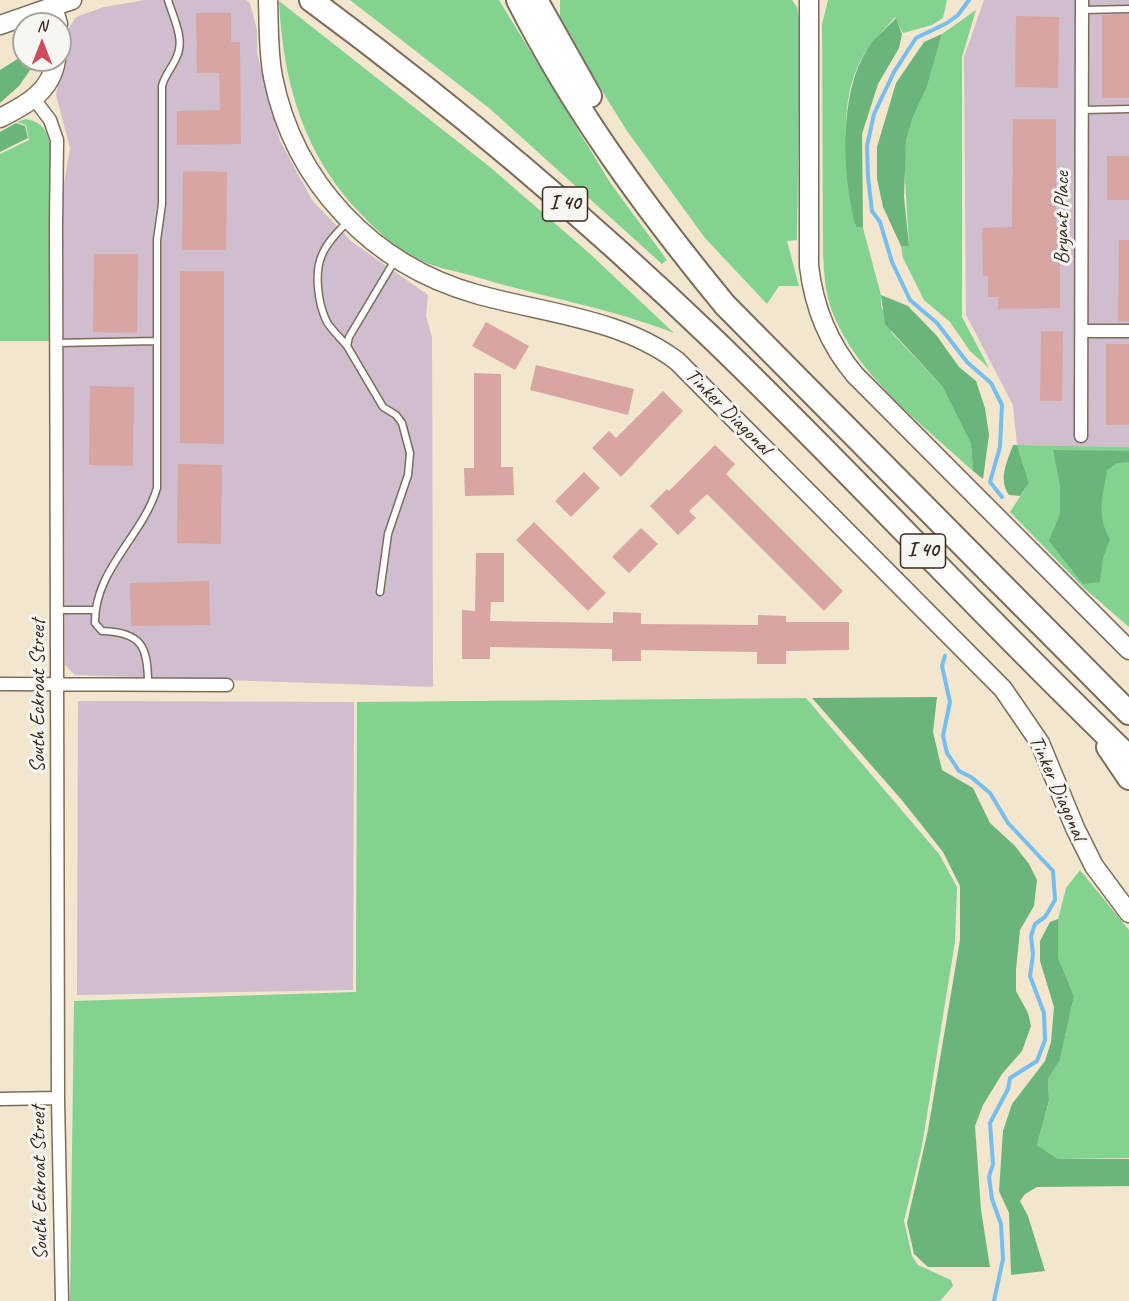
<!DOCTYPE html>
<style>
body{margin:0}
#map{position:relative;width:1129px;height:1301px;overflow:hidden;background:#f2e6cf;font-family:Caveat,sans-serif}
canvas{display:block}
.north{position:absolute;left:12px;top:12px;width:60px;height:60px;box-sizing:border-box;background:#f6f6f2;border:2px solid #aba49d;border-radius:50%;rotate:0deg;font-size:16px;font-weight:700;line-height:24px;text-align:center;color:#3b2a1e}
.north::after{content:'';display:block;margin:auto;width:21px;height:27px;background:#d1495b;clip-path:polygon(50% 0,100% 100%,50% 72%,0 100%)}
</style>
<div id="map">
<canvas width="1129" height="1301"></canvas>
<div class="north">N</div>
</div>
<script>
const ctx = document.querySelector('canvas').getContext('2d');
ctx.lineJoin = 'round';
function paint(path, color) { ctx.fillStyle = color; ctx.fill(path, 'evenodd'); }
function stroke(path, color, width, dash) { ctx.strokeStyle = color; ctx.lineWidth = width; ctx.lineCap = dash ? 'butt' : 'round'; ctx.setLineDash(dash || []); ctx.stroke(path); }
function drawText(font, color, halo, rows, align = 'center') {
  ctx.font = font + ' Caveat,sans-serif'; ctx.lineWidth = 6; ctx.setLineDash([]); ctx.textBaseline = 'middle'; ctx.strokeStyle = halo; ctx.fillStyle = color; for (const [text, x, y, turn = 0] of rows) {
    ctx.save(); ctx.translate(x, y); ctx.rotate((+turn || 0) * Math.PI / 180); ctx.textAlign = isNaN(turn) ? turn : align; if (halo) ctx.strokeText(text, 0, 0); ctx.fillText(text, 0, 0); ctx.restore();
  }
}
paint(new Path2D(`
 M145 0H246L250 3 257 30V53L280 141 312 200 352 242 428 295 426 316 432 337 433 687 75 675 65 665 63 189 70 148 56 95 59 79 66 65 68 29 76 17 104 7Z
 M984 0H1129V447L1017 445 1013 405 966 315 964 57Z
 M78 701 354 702 353 990 77 995Z`), '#d0bdce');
paint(new Path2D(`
 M350 0H499L611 184 667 260 662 264 489 108Z
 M560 0H792L797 7 800 25 797 240 787 241 799 286H779L767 304 705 238 627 131 560 23Z
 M828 0H947L943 18 932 25 903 33 895 17C887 27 876 37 868 48 833 99 848 170 856 227L863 228 881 295V306L892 333 942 386 971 444 973 471C924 426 856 375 832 311 825 293 824 272 823 253L822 24Z
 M279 1 490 167 589 253 674 333C607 307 541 297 473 276 456 271 436 268 420 260 398 250 380 234 363 216 304 157 283 83 279 1Z
 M976 10 962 57V317L989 368 970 351 950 322 924 300 903 258 901 246H909L904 163 906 141 913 117 927 87 942 34Z
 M26 119C43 122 48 132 51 148V341H0V154L29 140 26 125 17 122Z
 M1017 445 1129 447V627L1084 588 1010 512 1029 483Z
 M806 698 939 854 957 887 955 942 922 1146 904 1221 912 1256 918 1265 951 1280 953 1286 940 1301H70L74 1001 356 992 357 702Z
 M1080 870 1129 930V1158L1058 1159 1037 1145 1049 1102 1048 1079 1060 1060 1074 996 1058 957V919L1066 888Z`), '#84d290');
paint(new Path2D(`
 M896 18 902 34 899 48 878 84 862 134 863 228 856 227C842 177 838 93 868 48 875 37 887 28 896 18Z
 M942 34 927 87 913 117 906 141 904 197 909 246H901L883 207 877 179V147L896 83 924 42Z
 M19 58 34 60 35 63 19 86 0 103V70Z
 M16 123 25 126 28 138 0 152V132Z
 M881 295 908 306 937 336 959 367 976 381 985 408 989 435 983 479 973 471 971 444 942 386 885 324Z
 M1013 445H1017L1029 483 1020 496 1009 495C998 479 1007 462 1013 445Z
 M1053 450 1129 451V462L1117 463 1107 470C1103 496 1096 516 1110 539L1103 558 1100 582 1083 584 1049 541 1060 514V485Z
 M937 697 933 732 942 770 973 788 990 823 1015 846 1029 864 1037 880 1034 906 1020 930 1016 970V991L1028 1013 1031 1026 1022 1051 1002 1074 983 1105 975 1126 981 1210 990 1267H928L914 1254 907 1223 928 1130 960 940V886L943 852 901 799 812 698Z
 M1058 919V957L1074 996 1060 1060 1048 1079 1049 1101 1037 1145 1058 1159H1129V1186L1037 1187 1025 1194 1020 1201 1028 1216 1045 1271 1011 1275 1009 1213 999 1191 1003 1131 1012 1104 1045 1061 1051 1042 1054 1007 1040 961V941L1050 922Z`), '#6bb47a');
stroke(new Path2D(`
 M969 0 958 15 947 23 916 38 894 72 874 114 867 146 868 177 872 211 880 222 892 262 910 300 937 323 967 362 991 383 1002 405 1000 447 990 482 1002 497
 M945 656 942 666 950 702 943 736 947 753 959 771 971 777 990 793 1008 823 1053 871 1055 900 1045 917 1035 924 1031 936 1033 954 1030 976 1044 1013 1045 1040 1037 1061 1010 1078 1008 1089 990 1123 993 1164 989 1177 992 1199 1001 1224 1003 1259 994 1301`), '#76beee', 4);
paint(new Path2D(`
 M196 13H231V42H240L241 144 177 145V111L220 110 219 73H197Z
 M1129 14V98H1102V15Z
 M1016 16 1059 17 1058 88 1015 87Z
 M1013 119H1056V227H1060V308L998 309V297H988V276H983L982 228 1012 227Z
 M1107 156H1129V200H1107Z
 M183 171 227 172 226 250H182Z
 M1119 240H1129V321H1118Z
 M94 254H138L137 333 93 332Z
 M180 271H224V444L180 443Z
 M486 322 529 346 515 370 472 346Z
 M1041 331H1063L1062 401H1040Z
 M1106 344H1129V425H1106Z
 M536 365 634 389 628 415 530 390Z
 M474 373 501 374V467H513L514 495 465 496 464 468H474Z
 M90 386 134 387 133 466 89 465Z
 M663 391 683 411 621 477 592 448 609 431 616 438Z
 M715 445 735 464 726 474 843 591 824 611 707 494 689 511 696 518 678 535 650 506 667 489 669 491Z
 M178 464 222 465 221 544 177 543Z
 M584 472 600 488 571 517 555 501Z
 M534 522 606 593 588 611 516 540Z
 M641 528 658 544 629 573 612 557Z
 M476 553H504V602H491L490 621 613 623V612L641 613V624L758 625V615L786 616V622H849V650L786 651V664H757V652L641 650V661H612V649L490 647V659H462V610L475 611Z
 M209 581 210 625 131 626 130 583Z`), '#d8a5a2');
const lane = new Path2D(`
 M1082 10 1129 9
 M1082 110 1129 109
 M56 343 157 341
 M347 346C341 338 330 329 326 320 318 303 314 272 322 255 327 242 339 231 348 221
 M380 592 388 534 408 475 410 453 402 423 396 415 383 407 347 346 349 337 395 260
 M57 610H95
 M148 684C148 647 142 632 102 631L95 623C94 570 143 536 157 488V240L162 204V86C165 74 173 67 177 56 185 39 173 17 168 0`);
const street = new Path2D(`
 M34 99 50 120 57 140 56 224 58 1098 62 1301
 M1082 331H1129
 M1081 436 1082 0
 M0 684 227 685
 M0 1099 58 1098`);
const secondary = new Path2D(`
 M268 0C269 26 268 52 273 77 294 183 373 265 476 294 543 313 620 318 677 361L1003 689 1040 743 1075 828 1094 866 1129 913
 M809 0V266C814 308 828 343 855 375L1129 650
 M53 6 58 24
 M0 25 72 0
 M0 118C26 105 51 92 56 60`);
const highway = new Path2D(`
 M311 0C452 104 587 218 714 340 855 476 987 621 1129 757
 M518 0C574 111 647 210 725 305L1129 713
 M536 0 590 96
 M1108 747 1129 778`);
stroke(lane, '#7b6c5c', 9);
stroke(street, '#7b6c5c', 15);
stroke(secondary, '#7b6c5c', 21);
stroke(highway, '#7b6c5c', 26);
stroke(lane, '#fff', 6);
stroke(street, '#fff', 12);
stroke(secondary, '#fff', 18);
stroke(highway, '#fff', 22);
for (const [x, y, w] of [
 [565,204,45],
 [923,551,45]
]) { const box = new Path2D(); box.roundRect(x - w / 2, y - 17, w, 34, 4.5); ctx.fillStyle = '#f6f6f2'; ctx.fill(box); stroke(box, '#3b2a1e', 1.5); }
drawText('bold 20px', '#3b2a1e', null, [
 ["I 40",565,204],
 ["I 40",923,551]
]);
drawText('21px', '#3b2a1e', '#f6f6f2', [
 ["Bryant Place",1062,218,-90],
 ["Tinker Diagonal",728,412,45],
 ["South Eckroat Street",38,696,-90],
 ["Tinker Diagonal",1057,788,66],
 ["South Eckroat Street",40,1183,-91]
]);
</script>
